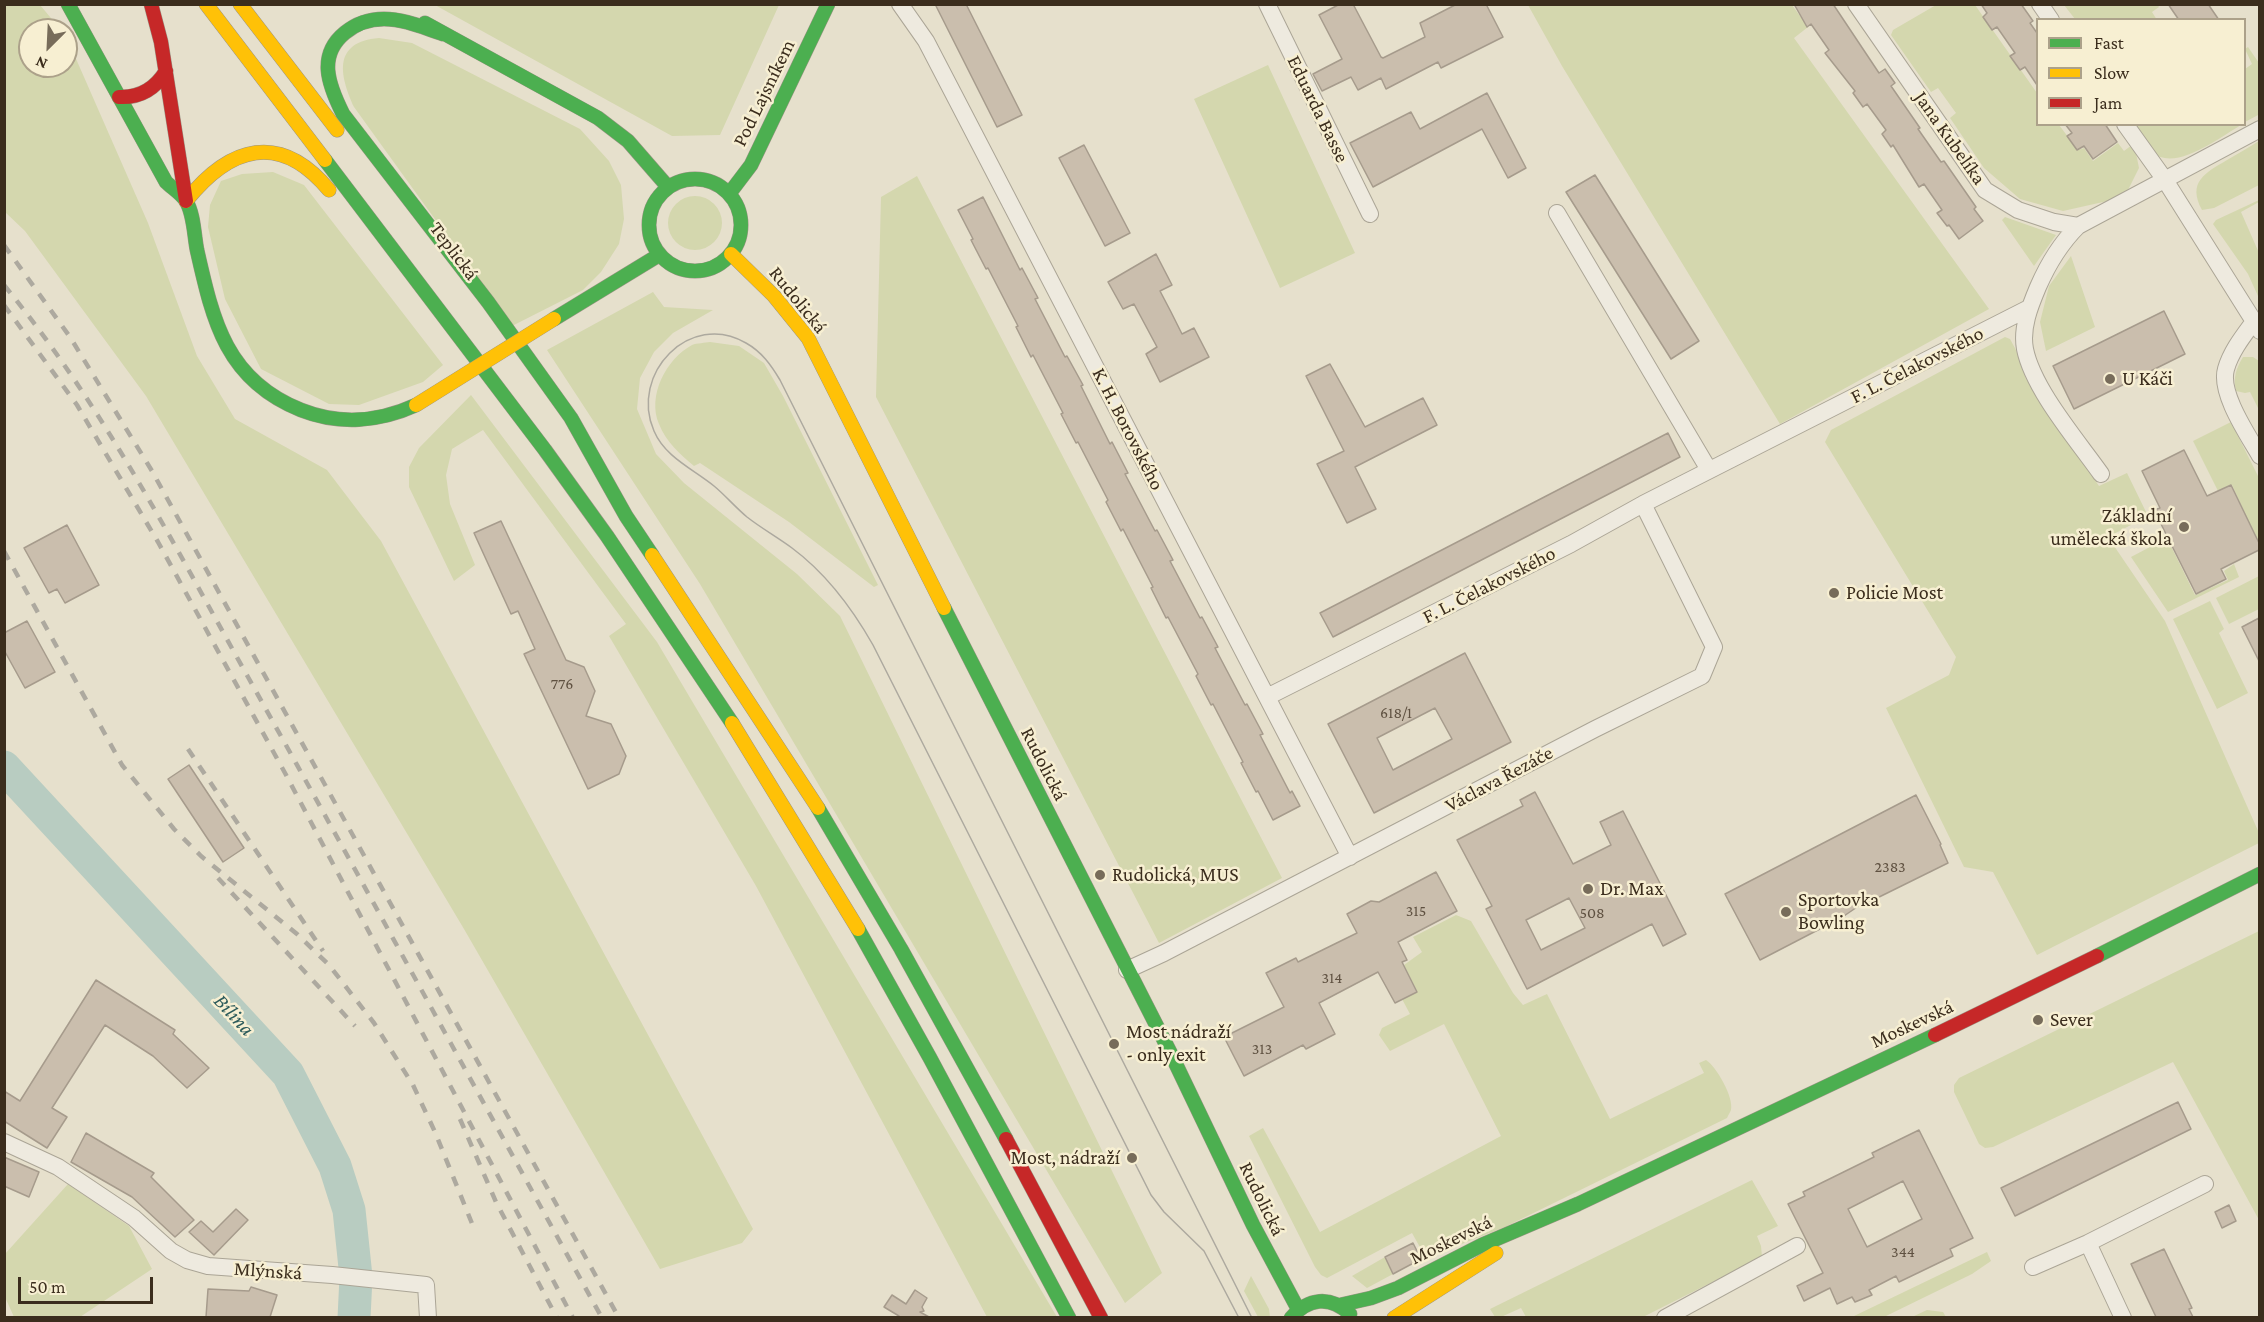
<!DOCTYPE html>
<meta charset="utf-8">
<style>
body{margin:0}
#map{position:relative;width:2264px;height:1322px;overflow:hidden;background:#e6e0cc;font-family:"Crimson Pro",serif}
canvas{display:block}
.frame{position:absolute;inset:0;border:6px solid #3b2d1d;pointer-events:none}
.legend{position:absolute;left:2036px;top:18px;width:210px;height:108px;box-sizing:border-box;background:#f7efd2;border:2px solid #aca18a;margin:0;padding:8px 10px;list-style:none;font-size:18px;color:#3b2d1d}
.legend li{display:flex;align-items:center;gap:12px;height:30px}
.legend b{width:30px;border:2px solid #aca18a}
.north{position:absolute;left:18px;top:18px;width:60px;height:60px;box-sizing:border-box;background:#f7efd2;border:2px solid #aca18a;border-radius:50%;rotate:204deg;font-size:16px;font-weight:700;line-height:24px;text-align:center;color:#3b2d1d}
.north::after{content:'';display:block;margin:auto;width:21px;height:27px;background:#776c5a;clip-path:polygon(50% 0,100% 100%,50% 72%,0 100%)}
.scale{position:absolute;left:18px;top:1277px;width:135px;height:27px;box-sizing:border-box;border:3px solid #3b2d1d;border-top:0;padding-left:8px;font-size:18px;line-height:21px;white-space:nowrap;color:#3b2d1d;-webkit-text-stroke:4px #f7efd2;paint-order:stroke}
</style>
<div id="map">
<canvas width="2264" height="1322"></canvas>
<div class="frame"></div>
<ul class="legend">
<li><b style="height:8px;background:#4caf50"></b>Fast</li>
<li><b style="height:8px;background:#ffc107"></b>Slow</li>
<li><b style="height:8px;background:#c62828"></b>Jam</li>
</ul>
<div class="north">N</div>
<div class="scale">50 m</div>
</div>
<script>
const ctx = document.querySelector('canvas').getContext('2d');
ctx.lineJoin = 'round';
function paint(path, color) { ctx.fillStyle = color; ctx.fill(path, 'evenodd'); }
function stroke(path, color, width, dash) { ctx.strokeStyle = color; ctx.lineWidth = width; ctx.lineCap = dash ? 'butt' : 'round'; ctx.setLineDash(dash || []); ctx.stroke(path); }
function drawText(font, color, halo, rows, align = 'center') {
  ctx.font = font + ' "Crimson Pro",serif'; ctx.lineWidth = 5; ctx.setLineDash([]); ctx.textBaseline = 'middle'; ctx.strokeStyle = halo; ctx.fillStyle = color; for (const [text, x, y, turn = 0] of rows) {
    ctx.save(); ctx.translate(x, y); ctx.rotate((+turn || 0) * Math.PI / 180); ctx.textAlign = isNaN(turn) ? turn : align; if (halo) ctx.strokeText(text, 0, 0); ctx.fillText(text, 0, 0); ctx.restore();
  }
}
paint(new Path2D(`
 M2157 4 2159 7 2152 12 2157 20 2075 19 2064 5Z
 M4 5H40L61 30H30V66H66V36L148 223 197 356 235 419 327 470 381 541 753 1229 742 1243 660 1269 464 929 146 396 25 231 5 212Z
 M435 5H779L720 135 672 136Z
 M1528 5H1792L1808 27 1794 38 1989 309 1780 424 1562 66Z
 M1936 5H1975L2037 93 2038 124 2059 125 2078 150 2084 148 2093 161 2118 143 2124 151 2132 145 2136 153 2139 168 2128 190 2112 200 2063 211 2020 199 1984 168 1950 118 1956 113 1938 88 1931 92 1891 35 1893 30Z
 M379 38 412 43 580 129 609 161 621 185 624 219 619 244 601 272 583 290 512 326 354 107C339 74 333 42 379 38Z
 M2248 47 2259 63 2260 114 2245 122V69L2252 64 2245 49Z
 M1268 65 1355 253 1280 288 1194 99Z
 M2133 125H2241C2220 137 2175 173 2152 152 2144 145 2139 133 2133 125Z
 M2259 141V185L2214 208 2202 210C2187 182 2205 173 2227 160 2238 154 2249 147 2259 141Z
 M273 172 304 185 443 365 423 382 359 405 329 404 261 369 225 299 208 227 210 205 221 181 242 174Z
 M917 176 1282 878 1159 943 876 397 881 197Z
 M668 223a27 27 0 1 1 54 0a27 27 0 1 1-54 0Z
 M2259 200V202L2241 212 2259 253 2258 296 2248 274 2213 224 2216 220Z
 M2005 217 2056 235 2034 266 2002 220Z
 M2071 256 2095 327 2046 351 2040 322 2049 286Z
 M653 292 664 307 713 310 673 333 654 352 640 378 637 409 656 454 684 483 797 574 840 616 1162 1273 1125 1303 700 584 547 350Z
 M2005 337 2010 339 2016 350 2026 379 2099 486 2127 473 2148 516 2108 537 2165 621 2259 833V843L2037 955 1993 872 1964 867 1886 708 1949 675 1956 657 1825 442 1831 430Z
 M710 342 739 346 764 363 783 396 878 585 874 587 789 522 700 463 694 466C680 454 666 442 659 424 647 396 666 359 692 345 697 343 705 343 710 342Z
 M2243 357H2253L2259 361V410L2250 392 2245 393 2236 391C2233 377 2236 369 2243 357Z
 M471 395 657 642 1057 1317H987L756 886 609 636 626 624 483 430 452 449 446 475 450 504 475 565 454 581 409 487V467L419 448Z
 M2231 422 2259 478V539L2257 540 2232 485 2218 491 2193 441Z
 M2167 538 2195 595 2228 580 2224 571 2234 564 2239 577 2168 612 2131 557Z
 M2259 576V609L2229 624 2216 598Z
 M2210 601 2224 629 2219 633 2248 693 2217 709 2173 619Z
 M1456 915 1471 921 1513 993 1523 1005 1547 994 1610 1119 1704 1073 1699 1063 1706 1060C1716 1066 1734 1097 1731 1110 1730 1113 1728 1115 1727 1118L1505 1227 1426 1258 1412 1233 1327 1278 1321 1275 1315 1267 1249 1136 1263 1128 1320 1232 1501 1136 1444 1024 1390 1051 1379 1035 1382 1028 1410 1014 1402 999 1417 991 1404 965 1422 952 1413 937Z
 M2259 931V1220L2173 1062 1993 1147 1985 1148 1979 1144 1954 1092V1085L1959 1078Z
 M1752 1180 1778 1226 1757 1236 1761 1246 1762 1257 1643 1317H1526L1521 1308 1501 1317H1495L1490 1309Z
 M68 1184 129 1226 152 1269 80 1317H14L5 1297V1254Z
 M1987 1252 1991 1261 1972 1274 1884 1317H1852Z
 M1385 1257 1393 1274 1367 1288 1352 1276Z
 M1251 1276 1269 1309 1270 1317H1258L1244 1291Z
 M1927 1310 1943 1312 1946 1317H1912Z`), '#d4d7ae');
stroke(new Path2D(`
 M4 767 288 1074 335 1166 349 1210 356 1277 354 1318`), '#b8ccc1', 33);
const building = new Path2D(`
 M935 4H966L1022 115 997 127Z
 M1340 4H1353L1381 57 1383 58 1425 37 1420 23 1457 4H1486L1503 37 1441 68 1438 62 1386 89 1381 78 1358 90 1351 77 1322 91 1313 74 1342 59 1319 15Z
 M1794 4H1833L1879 73 1885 69 1895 83 1891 86 1920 128 1918 129 1941 162 1944 161 1976 207 1974 209 1983 221 1959 239 1949 225 1947 226 1937 213 1942 210 1924 184 1919 187 1893 145 1891 147 1882 134 1886 130 1867 104 1863 107 1853 93 1855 91 1825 53 1829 50 1811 24 1807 27Z
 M1981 4H2021L2033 21 2030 23 2037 33V85L2025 67 2020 70 2010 56 2015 53 1997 27 1992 30 1983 17 1987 13Z
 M2168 4H2208L2219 20H2179Z
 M1487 93 1526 168 1508 178 1482 129 1373 187 1350 143 1411 112 1420 129Z
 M2065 124H2105L2117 142 2093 159 2084 146 2077 150 2067 136 2072 133Z
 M1084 145 1130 233 1105 246 1059 158Z
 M1595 175 1699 341 1671 359 1566 192Z
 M983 197 1020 270 1022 268 1038 298 1035 299 1065 357 1067 356 1083 385 1081 386 1110 444 1112 442 1128 473 1125 474 1155 531 1157 530 1173 560 1170 561 1200 618 1202 617 1218 647 1215 648 1245 705 1247 704 1263 734 1260 735 1290 793 1292 791 1300 806 1273 820 1258 791 1256 792 1241 763 1243 762 1213 704 1211 705 1196 676 1198 674 1168 617 1166 618 1151 588 1153 587 1123 529 1121 531 1106 502 1108 500 1078 442 1076 443 1061 414 1063 413 1033 355 1031 357 1016 327 1018 326 988 268 986 269 971 240 973 239 958 210Z
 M1156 254 1172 285 1160 291 1171 312 1182 334 1194 328 1209 357 1160 382 1146 354 1157 347 1134 304 1123 309 1108 282Z
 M2164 311 2185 354 2074 409 2053 366Z
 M1330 364 1365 427 1423 398 1437 425 1355 467 1376 509 1347 523 1317 464 1344 451 1306 376Z
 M1668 433 1680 457 1333 637 1320 613Z
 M2184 450 2207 496 2231 485 2259 543V550L2221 569 2226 579 2196 594 2154 510 2160 508 2142 471Z
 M501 521 566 660 584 667 595 691 586 716 611 724 626 756 619 774 588 789 524 654 535 649 518 611 511 614 474 533Z
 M67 525 99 585 65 603 57 589 49 593 24 548Z
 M2259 618V661L2242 627Z
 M27 621 55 672 25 688 4 650V633Z
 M1465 653 1511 742 1374 813 1328 724ZM1435 708 1452 739 1393 770 1377 738Z
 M189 765 244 848 223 862 168 779Z
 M1535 792 1573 864 1611 845 1600 822 1623 811 1686 934 1663 946 1652 924 1527 989 1486 909 1492 906 1457 840 1523 806 1520 800ZM1569 898 1585 928 1541 950 1526 920Z
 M1916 795 1941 844 1940 845 1948 863 1867 903 1866 901 1841 918 1760 960 1725 894Z
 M1436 872 1457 911 1398 942 1407 960 1402 962 1417 992 1395 1003 1378 972 1319 1003 1335 1034 1306 1049 1303 1045 1244 1076 1224 1037 1284 1007 1266 973 1296 958 1298 962 1357 933 1347 914 1371 901 1379 902Z
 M96 980 175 1030 173 1034 209 1068 187 1088 153 1056 105 1025 52 1108 67 1117 47 1148 4 1121V1091L20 1101Z
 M2178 1102 2191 1129 2015 1216 2001 1188Z
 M1919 1130 1973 1238 1950 1249 1953 1256 1899 1282 1896 1276 1869 1290 1872 1295 1855 1302 1852 1297 1837 1304 1830 1288 1804 1301 1797 1286 1823 1273 1788 1204 1805 1196 1803 1192 1874 1157 1872 1153ZM1903 1181 1922 1219 1867 1247 1848 1209Z
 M86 1133 154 1173 151 1177 194 1220 175 1237 132 1197 71 1162Z
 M4 1157 39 1172 29 1197 4 1186Z
 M2229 1205 2236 1221 2222 1228 2215 1212Z
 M236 1209 248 1220 214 1255 189 1232 201 1221 213 1232Z
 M1413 1243 1421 1259 1393 1274 1385 1257Z
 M2164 1249 2192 1308 2189 1309 2193 1317H2156L2131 1264Z
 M251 1287 277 1295 270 1317H206L208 1289 249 1291Z
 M915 1290 927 1298 922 1307 924 1311 920 1312 929 1317H898L899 1316 884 1307 892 1295 906 1304Z`);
paint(building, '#cabead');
stroke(building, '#a69b8c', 1.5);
const street = new Path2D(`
 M900 4 926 41 1350 857
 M1267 4 1370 214
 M1856 4 1985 190 2018 210 2054 222 2078 226
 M2040 4 2051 20
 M2125 124 2165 180 2260 331
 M1557 213 1709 470
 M2255 320C2244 335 2231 351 2226 369 2219 393 2248 435 2260 456
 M2101 474C2077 440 2033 389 2025 349 2021 328 2030 306 2038 287 2048 264 2060 244 2078 226L2260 129
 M1267 697 1571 544 1643 504 2029 308
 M1127 970 1164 953 1595 729 1702 676 1714 647 1643 504
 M4 1142 58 1167 134 1218 171 1251 187 1260 208 1266 332 1275 426 1285 428 1318
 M2088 1243 2123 1318
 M2033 1267 2088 1243 2205 1184
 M1665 1318 1797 1246`);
const fast = new Path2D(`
 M68 4 166 182C172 188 181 193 186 201 194 214 194 235 197 250 213 321 226 380 301 410 339 425 379 422 416 405
 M425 23 598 118 628 141 668 187
 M443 34C424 28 405 19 384 19 356 19 326 39 328 70 329 85 336 100 343 114L488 302 571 418 626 516 652 555
 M325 160 545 450 607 536 732 723
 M649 225a46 46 0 1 1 92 0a46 46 0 1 1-92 0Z
 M729 194 751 165 828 4
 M554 319 659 255
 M944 608 1171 1054 1253 1225 1298 1309
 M818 808 901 949 1006 1139
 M858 929 930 1058 1069 1318
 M2097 956 2260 874
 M1340 1305 1371 1298 1398 1288 1482 1245 1578 1204 1935 1035
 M1291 1318C1308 1298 1330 1295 1350 1314`);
const slow = new Path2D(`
 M206 4 325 160
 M240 4 337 130
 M186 201C230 146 280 131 329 190
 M731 254 774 296 808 338 944 608
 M652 555 818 808
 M732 723 858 929
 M1394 1318 1496 1253`);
const jam = new Path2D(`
 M151 4 161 42 186 201
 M119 97C140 98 155 89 166 71
 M1935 1035 2097 956
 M1006 1139 1101 1318`);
stroke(street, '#aba596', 18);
stroke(fast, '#9b9485', 15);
stroke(slow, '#9b9485', 15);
stroke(jam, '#9b9485', 15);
stroke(street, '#eeeadf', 16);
stroke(fast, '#4caf50', 14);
stroke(slow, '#ffc107', 14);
stroke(jam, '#c62828', 14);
stroke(new Path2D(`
 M1239 1318 1204 1251 1164 1212 1151 1195 873 645C852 608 827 574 792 548 777 537 761 528 747 517 735 507 725 495 714 486 693 469 665 457 654 431 629 374 690 310 746 343 762 352 771 365 780 380L1252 1318`), '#ada99f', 1.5);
stroke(new Path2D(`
 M4 245 70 337 152 471 619 1318
 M4 285C104 407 171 540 248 677 367 890 484 1104 602 1318
 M4 305 77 405 158 542 285 773 573 1318
 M4 551 122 765 174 829 201 856 297 934 329 965 374 1023 413 1085 435 1132 473 1226
 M188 749 323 951
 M218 878 355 1026
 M460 1119 496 1202 557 1318`), '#ada99f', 4.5, [10, 10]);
const slowBridge = new Path2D(`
 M416 405 554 319`);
stroke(slowBridge, '#9b9485', 15, []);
stroke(slowBridge, '#ffc107', 14);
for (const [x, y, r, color] of [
 [2110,379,6,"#776c5a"],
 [2184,527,6,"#776c5a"],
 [1834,593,6,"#776c5a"],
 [1100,875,6,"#776c5a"],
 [1588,889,6,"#776c5a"],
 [1786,912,6,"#776c5a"],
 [2038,1020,6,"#776c5a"],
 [1114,1044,6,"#776c5a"],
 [1132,1158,6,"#776c5a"]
]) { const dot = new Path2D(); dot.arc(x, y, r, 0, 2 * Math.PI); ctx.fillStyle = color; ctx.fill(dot); stroke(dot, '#f7efd2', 2); }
drawText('16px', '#5f5141', null, [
 ["776",562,684],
 ["618/1",1396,713],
 ["2383",1890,867],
 ["315",1416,911],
 ["508",1592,913],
 ["314",1332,978],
 ["313",1262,1049],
 ["344",1903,1252]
]);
drawText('20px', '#3b2d1d', '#f7efd2', [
 ["Pod Lajsníkem",764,93,-64],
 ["Eduarda Basse",1318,109,64],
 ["Jana Kubelíka",1950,138,55],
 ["Teplická",454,251,53],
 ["Rudolická",798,300,51],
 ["F. L. Čelakovského",1917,365,-27],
 ["K. H. Borovského",1128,429,63],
 ["F. L. Čelakovského",1489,585,-27],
 ["Rudolická",1044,764,63],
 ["Václava Řezáče",1499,779,-28],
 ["Moskevská",1912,1024,-25],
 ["Rudolická",1262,1199,64],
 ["Moskevská",1451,1240,-26],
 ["Mlýnská",268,1271,4]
]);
drawText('20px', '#3b2d1d', '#f7efd2', [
 ["U Káči",2122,379],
 ["Základní",2172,516,"right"],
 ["umělecká škola",2172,539,"right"],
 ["Policie Most",1846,593],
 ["Rudolická, MUS",1112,875],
 ["Dr. Max",1600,889],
 ["Sportovka",1798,900],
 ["Bowling",1798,923],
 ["Sever",2050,1020],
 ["Most nádraží",1126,1032],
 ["- only exit",1126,1055],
 ["Most, nádraží",1120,1158,"right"]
], 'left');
drawText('italic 21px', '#2c5b5b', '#f7efd2', [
 ["Bílina",234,1015,47]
]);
</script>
